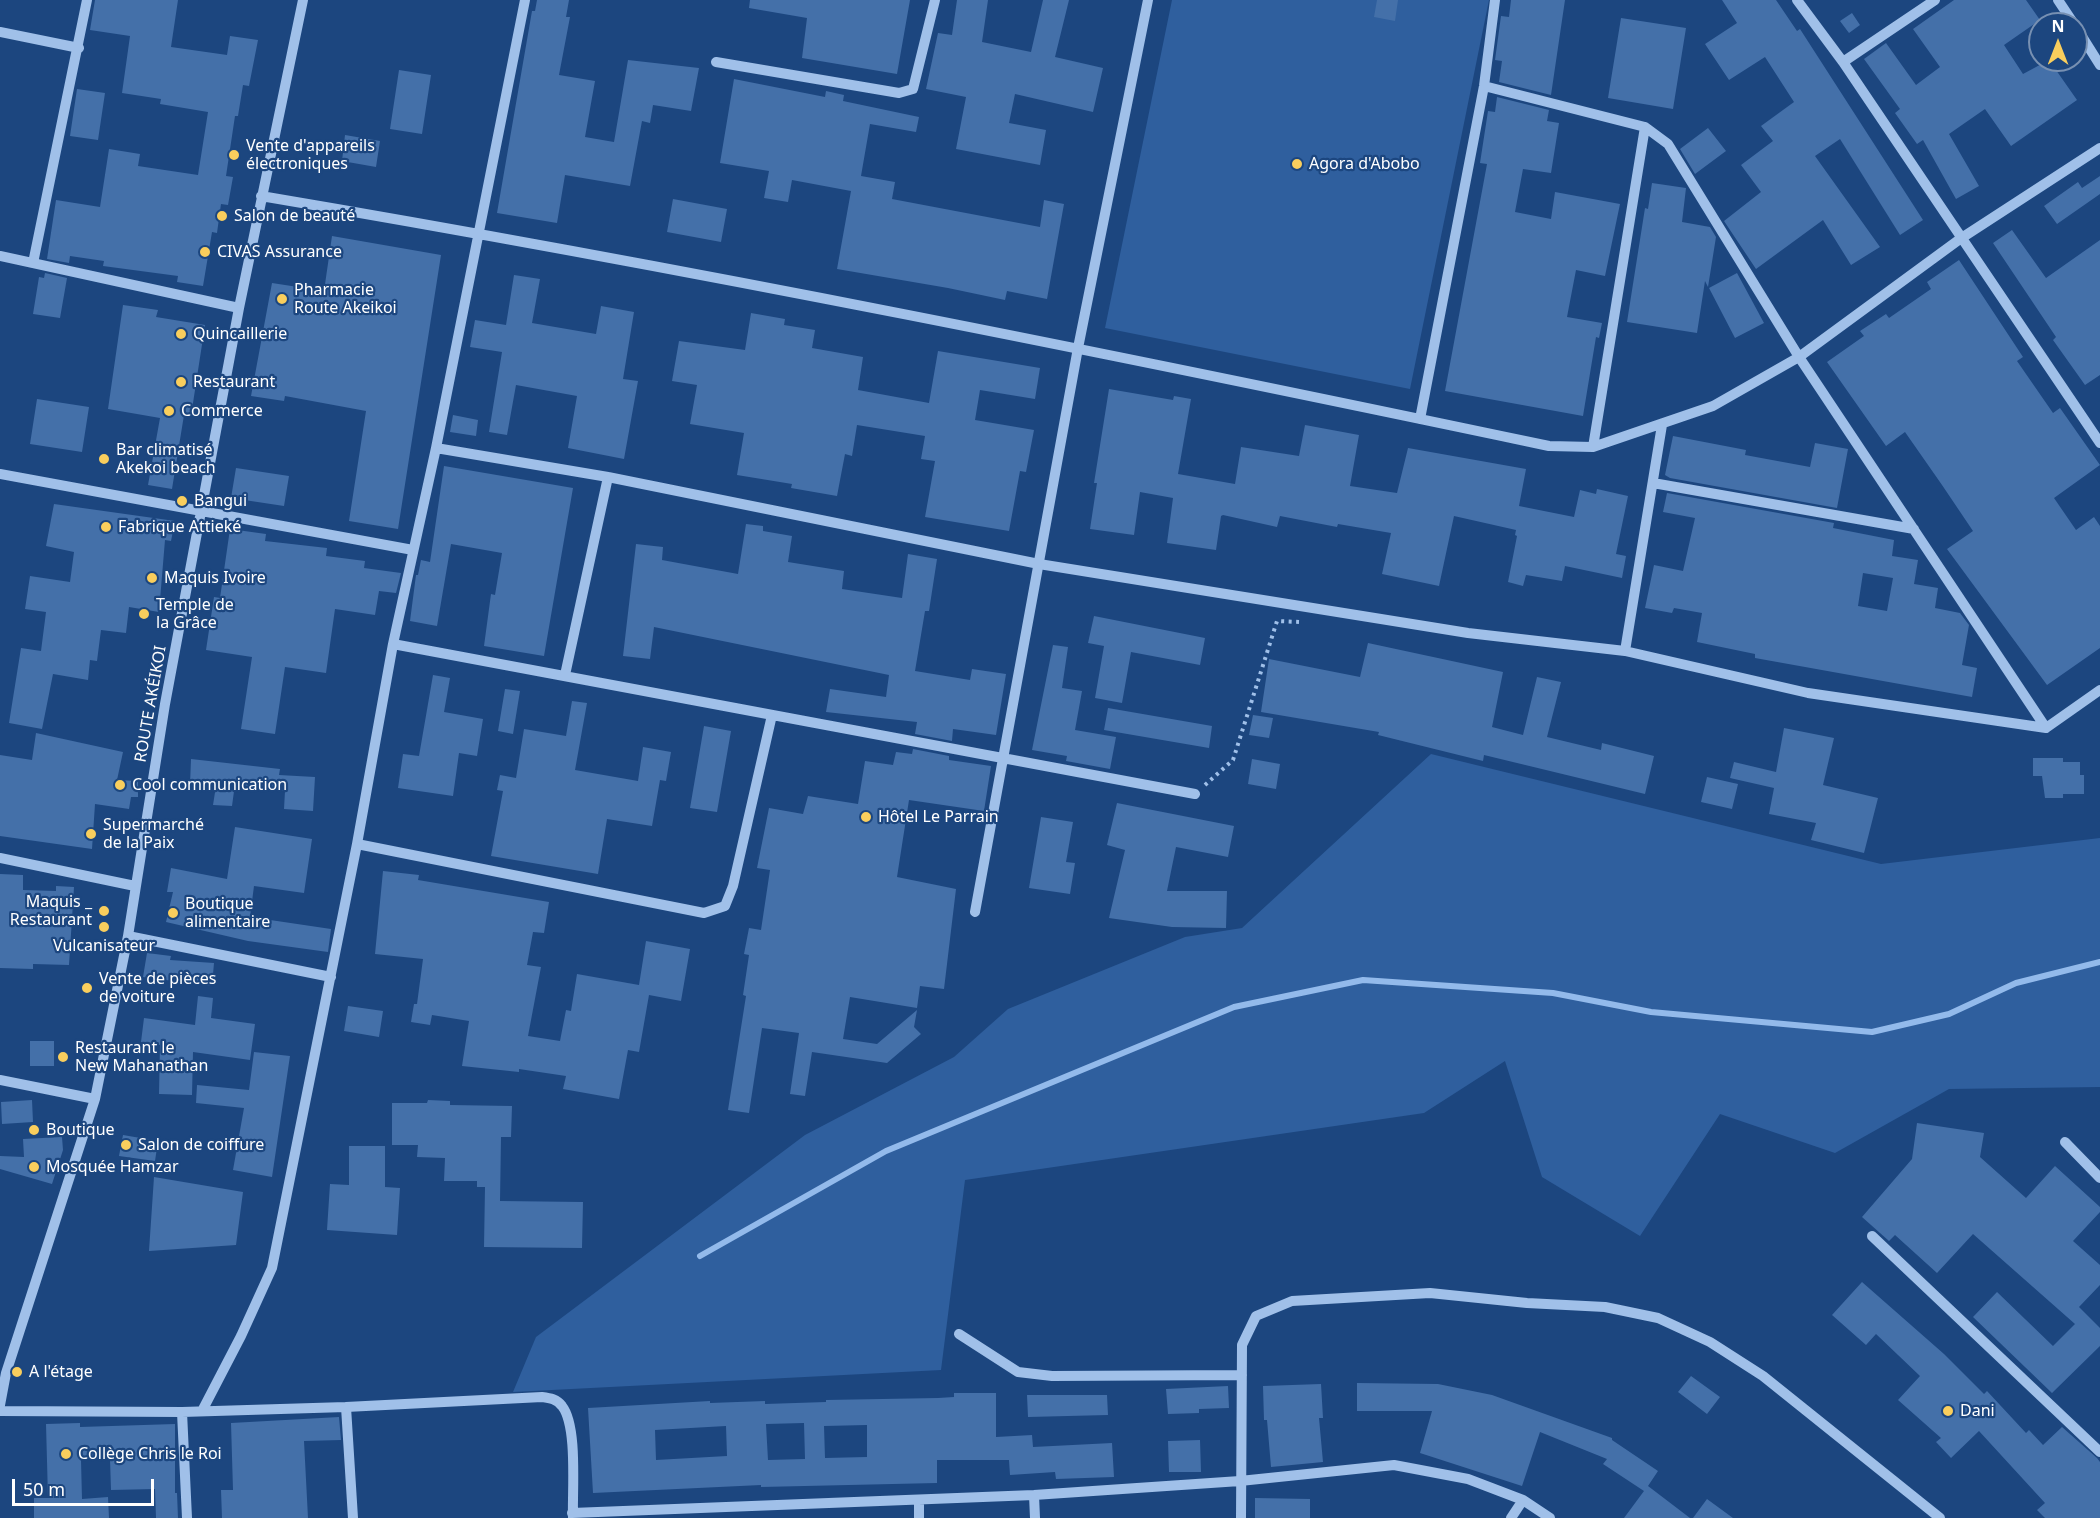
<!DOCTYPE html>
<meta charset="utf-8">
<style>
body{margin:0}
#map{position:relative;width:2100px;height:1518px;overflow:hidden;background:#1c467f;font-family:"Noto Sans",sans-serif}
canvas{display:block}
.north{position:absolute;left:2028px;top:12px;width:60px;height:60px;box-sizing:border-box;background:#1c467f;border:2px solid #7790b2;border-radius:50%;rotate:0deg;font-size:16px;font-weight:700;line-height:24px;text-align:center;color:#fff}
.north::after{content:'';display:block;margin:auto;width:21px;height:27px;background:#f9ce5d;clip-path:polygon(50% 0,100% 100%,50% 72%,0 100%)}
.scale{position:absolute;left:12px;top:1479px;width:142px;height:27px;box-sizing:border-box;border:3px solid #fff;border-top:0;padding-left:8px;font-size:18px;line-height:21px;white-space:nowrap;color:#fff;-webkit-text-stroke:4px #1c467f;paint-order:stroke}
</style>
<div id="map">
<canvas width="2100" height="1518"></canvas>
<div class="north">N</div>
<div class="scale">50 m</div>
</div>
<script>
const ctx = document.querySelector('canvas').getContext('2d');
ctx.lineJoin = 'round';
function paint(path, color) { ctx.fillStyle = color; ctx.fill(path, 'evenodd'); }
function stroke(path, color, width, dash) { ctx.strokeStyle = color; ctx.lineWidth = width; ctx.lineCap = dash ? 'butt' : 'round'; ctx.setLineDash(dash || []); ctx.stroke(path); }
function drawText(font, color, halo, rows, align = 'center') {
  ctx.font = font + ' "Noto Sans",sans-serif'; ctx.lineWidth = 4.5; ctx.setLineDash([]); ctx.textBaseline = 'middle'; ctx.strokeStyle = halo; ctx.fillStyle = color; for (const [text, x, y, turn = 0] of rows) {
    ctx.save(); ctx.translate(x, y); ctx.rotate((+turn || 0) * Math.PI / 180); ctx.textAlign = isNaN(turn) ? turn : align; if (halo) ctx.strokeText(text, 0, 0); ctx.fillText(text, 0, 0); ctx.restore();
  }
}
paint(new Path2D(`
 M1172 0H1489L1410 389 1105 328Z
 M1431 754 1881 864 2100 838V1087L1949 1089 1835 1153 1720 1114 1640 1236 1542 1177 1505 1061 1424 1113 965 1180 941 1370 513 1392 536 1337 805 1135 954 1057 1008 1009 1185 937 1242 928Z`), '#2f5f9e');
stroke(new Path2D(`
 M700 1256 886 1151 1234 1007 1363 980 1553 993 1651 1012 1872 1032 1949 1014 2016 983 2100 962`), '#93baeb', 6);
paint(new Path2D(`
 M95 0H178L171 47 227 55 230 36 258 40 249 86 243 85 238 116H235L226 176 233 177 228 205 221 204 217 233 212 232 203 286 177 282 178 276 103 266 104 261 70 256 69 263 47 259 56 200 100 207 109 149 140 154 138 166 198 175 208 112 160 104 161 99 122 93 130 36 90 30Z
 M537 0H569L566 17H570L559 75 595 81 585 137 614 142 628 60 699 68 691 111 653 105 650 123 642 121 630 186 565 175 557 223 497 213 532 11H535Z
 M750 0H910L897 74 802 58 807 18 749 8Z
 M957 0H988L982 42 1031 52 1043 0H1069L1055 57 1103 68 1093 112 1015 94 1009 123 1046 130 1040 165 956 149 966 97 926 89 938 33 952 35Z
 M1377 0H1398L1395 21 1374 17Z
 M1511 0H1565L1551 95 1499 82 1502 61 1495 60 1501 16 1509 17Z
 M1722 0H1776L1797 31 1800 29 1923 220 1900 235 1840 139 1815 156 1880 247 1851 265 1823 220 1756 269 1724 221 1761 192 1741 165 1773 141 1761 126 1794 102 1765 57 1729 80 1705 44 1737 23Z
 M1954 0H2026L2040 20 2004 45 2023 74 2049 60 2077 100 2011 146 1985 109 1949 134 1979 186 1956 199 1923 140 1917 144 1895 113 1900 109 1864 59 1886 43 1916 85 1940 67 1913 29Z
 M1852 13 1860 25 1849 33 1840 21Z
 M1621 18 1686 28 1673 109 1608 98Z
 M399 70 431 75 422 134 390 129Z
 M734 79 825 97 826 91 844 95 843 101 919 117 916 132 870 124 861 176 895 182 892 199 1040 227 1044 200 1064 204 1047 299 1007 291 1005 300 948 288 837 269 851 191 792 180 788 202 764 198 769 171 720 163Z
 M77 89 105 93 98 140 70 136Z
 M1497 97 1549 110 1547 121 1559 123 1551 173 1523 169 1515 212 1551 219 1555 192 1620 204 1605 276 1576 270 1567 317 1602 323 1599 338 1596 337 1583 416 1445 391 1487 164 1480 163 1488 111 1495 112Z
 M1708 128 1726 151 1695 174 1680 149Z
 M345 135 380 141 376 167 342 161Z
 M2100 176V194L2057 224 2044 206 2078 182 2082 188Z
 M1652 183 1686 188 1682 222 1710 227 1716 237 1708 287 1705 281 1697 333 1627 322 1645 208 1648 209Z
 M673 199 727 209 721 242 667 232Z
 M2012 230 2046 278 2100 240V375L2085 385 2053 340 2056 337 1993 243Z
 M332 236 441 255 398 529 349 521 366 411 285 396 284 401 251 396 272 283 324 291Z
 M1959 260 2023 357 2017 361 2053 413 2060 408 2100 465 2054 498 2076 530 2094 517 2100 526V648L2047 685 1947 549 1973 531 1942 485 1905 432 1886 446 1827 362 1864 336 1860 331 1886 314 1889 318 1931 289 1927 282Z
 M45 273 67 278 60 318 33 314 39 277 44 278Z
 M1737 273 1764 323 1735 338 1709 288Z
 M514 275 540 279 532 323 596 334 601 306 634 312 623 379 638 381 624 459 568 448 577 396 516 385 507 435 489 432 502 352 470 347 475 320 506 325Z
 M123 305 158 310 156 317 205 325 191 416 184 415 172 489 148 485 160 418 108 409Z
 M751 313 785 319 784 325 815 330 812 348 863 357 858 390 929 403 938 351 1040 368 1035 399 980 390 975 420 1034 430 1026 472 1020 471 1009 531 925 517 935 461 921 459 925 436 857 425 852 456 845 454 837 496 791 488 792 484 737 475 744 433 690 424 697 385 672 381 679 341 745 350Z
 M1109 389 1173 400 1174 396 1191 399 1178 474 1235 484 1241 447 1299 456 1305 425 1359 435 1350 486 1397 493 1408 448 1526 469 1519 506 1574 517 1580 490 1596 494 1597 489 1628 496 1616 554 1626 556 1622 578 1565 566 1562 581 1526 575 1523 586 1508 582 1517 536 1515 535 1516 530 1454 516 1439 586 1382 574 1391 533 1338 524 1337 527 1280 516 1277 527 1223 515 1221 516 1216 550 1167 543 1173 498 1140 492 1134 535 1090 529 1097 483H1094Z
 M37 399 89 407 82 452 30 444Z
 M453 415 478 420 476 436 450 432Z
 M1673 436 1746 450 1745 455 1810 467 1815 443 1848 449 1837 508 1670 478 1665 475Z
 M444 466 573 488 544 656 484 646 491 594 495 595 502 553 451 544 437 626 410 621 416 575H418L421 560 430 562Z
 M236 468 289 476 284 506 231 498Z
 M1667 493 1834 523 1833 528 1894 540 1892 556 1918 560 1914 584 1938 588 1935 608 1960 613 1969 625 1962 665 1977 668 1972 697 1755 658V654L1697 642 1702 613 1674 608 1672 613 1645 608 1654 565 1683 571 1695 518 1663 512ZM1863 573 1893 578 1887 611 1858 606Z
 M54 504 175 521 171 541 165 540 159 612 129 607 126 633 101 630 97 661 90 660 88 680 53 674 42 729 9 723 21 648 41 651 46 612 25 609 30 576 70 582 74 552 46 546Z
 M746 524 763 526V531L792 536 788 562 844 571 842 589 902 598 908 554 937 559 929 611H925L915 671 970 680 972 669 1006 674 996 735 953 729 952 741 915 734 917 722 826 712 830 689 886 697 889 675 654 627 650 659 623 656 636 544 663 547 662 560 738 574Z
 M230 529 266 534 265 541 327 548 326 556 365 561 364 568 401 573 396 593 379 591 375 615 335 609 326 673 285 667 275 734 241 729 252 657 206 650 214 597 220 598Z
 M1094 616 1205 638 1200 665 1131 652 1122 703 1095 698 1104 646 1088 643Z
 M1368 643 1503 672 1492 727 1523 735 1537 677 1561 682 1547 737 1601 750 1602 743 1654 756 1645 794 1484 755 1483 761 1378 735 1379 732 1261 712 1269 659 1360 677Z
 M1053 645 1068 647 1062 688 1082 691 1075 730 1116 737 1110 769 1066 761 1067 756 1032 750Z
 M433 675 450 678 444 712 483 719 477 756 459 753 453 796 398 788 403 754 419 756Z
 M505 689 520 691 513 734 498 731Z
 M572 701 587 703 575 770 638 781 643 747 671 752 666 781 660 780 652 826 607 819 598 874 491 856 503 791 497 790 500 775 516 778 524 729 566 736Z
 M1108 708 1212 726 1209 748 1104 730Z
 M1253 715 1273 718 1269 738 1249 735Z
 M704 726 731 731 717 812 690 808Z
 M1784 728 1834 738 1823 785 1878 798 1864 853 1811 840 1816 823 1769 814 1774 788 1730 778 1734 762 1776 772Z
 M36 733 123 752 117 780 138 781V797H131L129 809 95 804 92 849 0 836V755L32 760Z
 M913 749 949 756V760L991 766 984 811 909 800 897 877 956 889 944 989 920 986 917 1008 850 997 843 1039 877 1044 917 1010 914 1027 921 1034 887 1063 812 1052 805 1096 790 1094 799 1033 762 1028 749 1113 728 1110 746 996 743 995 749 955 744 954 749 928 761 930 770 870 757 868 769 808 803 814 808 796 858 804 865 761 893 765 896 752 912 754Z
 M2033 758H2063V762H2080V775H2084V794H2063V798H2045L2042 776H2033Z
 M191 759 280 769 279 775 315 777 313 811 284 809 285 791 235 784 232 806 213 805 216 786 190 785Z
 M1252 759 1280 764 1276 789 1248 784Z
 M1707 777 1738 784 1732 809 1701 802Z
 M1117 803 1234 826 1228 857 1176 847 1167 891H1227L1226 928 1172 927 1109 918 1125 850 1107 845Z
 M1041 817 1073 822 1066 862 1075 863 1070 894 1029 888Z
 M235 827 312 839 304 893 254 886 250 917 331 929 328 952 248 941 166 922 173 892H167L171 868 227 879Z
 M383 871 419 875 418 880 549 902 544 933 533 932 527 965 541 967 528 1036 560 1041 566 1010 571 1011 577 974 639 985 646 941 690 949 681 1001 649 995 639 1052 628 1050 619 1099 563 1089 566 1076 519 1069V1072L462 1066 469 1021 432 1015 430 1025 411 1022 414 1004H417L423 959 375 954Z
 M0 874 23 875V890L56 891V886L74 887 69 965 33 964V969L0 968Z
 M147 953 171 956 170 960 214 963 212 986 143 977Z
 M198 996 213 998 211 1018 255 1024 250 1060 193 1052 192 1095 159 1094 160 1045 141 1042 144 1018 195 1025Z
 M348 1006 383 1011 379 1037 344 1031Z
 M30 1041H54V1066H30Z
 M254 1052 290 1056 272 1177 233 1170 244 1108 196 1103 197 1085 249 1090Z
 M32 1100 33 1122 2 1124 1 1102Z
 M428 1100 450 1101V1105L512 1106 511 1137H501L500 1201 583 1202 582 1248 484 1247 485 1187H477V1181H444L445 1158 417 1157 418 1145H392V1103H427Z
 M1917 1123 1984 1133 1980 1157 2026 1198 2055 1166 2100 1207V1212L2073 1241 2100 1265V1285L2079 1307 2100 1328V1346L2052 1393 1973 1317 1997 1292 2053 1346 2075 1324 1973 1234 1937 1273 1895 1235 1889 1241 1862 1217 1912 1159Z
 M123 1135 158 1141 155 1161 119 1156Z
 M62 1137 63 1150 52 1184 0 1169V1156L24 1157 23 1139Z
 M349 1146H385V1187L400 1188 397 1235 327 1230 330 1184 349 1185Z
 M154 1177 243 1192 236 1245 149 1251Z
 M1862 1282 1944 1354 1984 1394 1987 1391 2026 1433 2029 1430 2043 1445 2062 1427 2097 1458 2100 1462V1518H2045L2037 1510 2045 1503 1979 1431 1951 1458 1936 1442 1941 1438 1898 1400 1920 1376 1876 1334 1866 1345 1832 1315Z
 M1691 1376 1720 1397 1707 1414 1678 1392Z
 M1357 1383 1438 1384 1492 1395 1612 1438V1440L1658 1471 1648 1486 1690 1518H1624L1644 1491 1603 1464 1607 1459 1540 1432 1522 1486 1420 1453 1432 1411H1357Z
 M1321 1384 1323 1418H1319L1323 1462 1271 1467 1267 1420H1264L1263 1386Z
 M1228 1386 1229 1408 1199 1409V1413L1168 1414 1166 1389Z
 M954 1393H996V1437L1032 1435 1033 1447 1112 1443 1114 1477 1056 1479 1055 1472 1010 1475 1009 1460H937V1483L761 1487V1485L593 1493 588 1408 710 1401V1403L765 1401V1404L826 1402V1400L938 1398 954 1397ZM804 1423 805 1459 768 1460 766 1424ZM867 1425V1457L825 1458 824 1426ZM726 1426 727 1456 656 1460 655 1430Z
 M1027 1395H1107L1108 1415 1028 1417Z
 M339 1417 341 1440 304 1441 308 1518H222L221 1490H233L231 1423Z
 M80 1423V1427L175 1424V1493H177L178 1518H156L155 1489 111 1490 110 1459 81 1460 82 1499 108 1497 109 1518H34V1498H48L46 1424Z
 M1200 1440 1201 1472H1169L1168 1441Z
 M1255 1498 1310 1499V1518H1255Z
 M1707 1499 1733 1518H1693Z`), '#4470a9');
stroke(new Path2D(`
 M1205 785 1233 760 1277 621 1299 622`), '#a0c0e9', 4, [3, 4.5]);
stroke(new Path2D(`
 M1797 0 1843 62
 M1935 0 1843 62 2100 443
 M2058 0 2074 24
 M2076 27 2100 65
 M0 32 79 48
 M716 62 899 93 913 89 935 0
 M1484 86 1645 127 1668 144 1799 357 2046 728
 M261 196C693 269 1121 356 1549 446L1593 447 1713 406 1799 357 1960 239 2100 148
 M0 256 239 308
 M33 263 87 0
 M1420 419 1484 86 1495 0
 M1593 447 1645 127
 M436 448 608 477 1039 564 1468 633 1625 651 1808 693 2046 728 2100 690
 M0 474 413 550
 M1653 483 1914 529
 M393 644 1195 794
 M1625 651 1662 425
 M565 675 608 477
 M357 844 704 913 725 906 733 886 772 715
 M0 858 135 886
 M975 912 1078 348 1148 0
 M128 936 331 977
 M0 1080 95 1099
 M2065 1142 2100 1178
 M1872 1236 2100 1452
 M959 1334 1018 1372 1052 1376 1242 1375
 M0 1405 6 1373 95 1099 128 936 165 704 239 308 303 0
 M346 1407 542 1397C550 1398 557 1399 562 1406 578 1426 572 1492 573 1518
 M0 1411 182 1412 346 1407 353 1518
 M202 1411 241 1336 272 1268 357 844 393 644 436 448 525 0
 M182 1412 187 1518
 M1034 1495 1035 1518
 M919 1501V1518
 M572 1513 1034 1495 1240 1481 1394 1465 1468 1479 1523 1500 1550 1518
 M1241 1518 1242 1345 1256 1316 1292 1301 1430 1293 1527 1303 1605 1307 1658 1318 1710 1342 1763 1376 1940 1518
 M1511 1518 1523 1500`), '#a0c0e9', 10);
for (const [x, y, r, color] of [
 [234,155,6,"#f9ce5d"],
 [1297,164,6,"#f9ce5d"],
 [222,216,6,"#f9ce5d"],
 [205,252,6,"#f9ce5d"],
 [282,299,6,"#f9ce5d"],
 [181,334,6,"#f9ce5d"],
 [181,382,6,"#f9ce5d"],
 [169,411,6,"#f9ce5d"],
 [104,459,6,"#f9ce5d"],
 [182,501,6,"#f9ce5d"],
 [106,527,6,"#f9ce5d"],
 [152,578,6,"#f9ce5d"],
 [144,614,6,"#f9ce5d"],
 [120,785,6,"#f9ce5d"],
 [866,817,6,"#f9ce5d"],
 [91,834,6,"#f9ce5d"],
 [104,911,6,"#f9ce5d"],
 [173,913,6,"#f9ce5d"],
 [104,927,6,"#f9ce5d"],
 [87,988,6,"#f9ce5d"],
 [63,1057,6,"#f9ce5d"],
 [34,1130,6,"#f9ce5d"],
 [126,1145,6,"#f9ce5d"],
 [34,1167,6,"#f9ce5d"],
 [17,1372,6,"#f9ce5d"],
 [1948,1411,6,"#f9ce5d"],
 [66,1454,6,"#f9ce5d"]
]) { const dot = new Path2D(); dot.arc(x, y, r, 0, 2 * Math.PI); ctx.fillStyle = color; ctx.fill(dot); stroke(dot, '#1c467f', 2); }
drawText('16px', '#fff', '#1c467f', [
 ["Vente d'appareils",246,146],
 ["électroniques",246,164],
 ["Agora d'Abobo",1309,164],
 ["Salon de beauté",234,216],
 ["CIVAS Assurance",217,252],
 ["Pharmacie",294,290],
 ["Route Akeikoi",294,308],
 ["Quincaillerie",193,334],
 ["Restaurant",193,382],
 ["Commerce",181,411],
 ["Bar climatisé",116,450],
 ["Akekoi beach",116,468],
 ["Bangui",194,501],
 ["Fabrique Attieké",118,527],
 ["Maquis Ivoire",164,578],
 ["Temple de",156,605],
 ["la Grâce",156,623],
 ["Cool communication",132,785],
 ["Hôtel Le Parrain",878,817],
 ["Supermarché",103,825],
 ["de la Paix",103,843],
 ["Maquis _",92,902,"right"],
 ["Restaurant",92,920,"right"],
 ["Boutique",185,904],
 ["alimentaire",185,922],
 ["Vulcanisateur",104,946,"center"],
 ["Vente de pièces",99,979],
 ["de voiture",99,997],
 ["Restaurant le",75,1048],
 ["New Mahanathan",75,1066],
 ["Boutique",46,1130],
 ["Salon de coiffure",138,1145],
 ["Mosquée Hamzar",46,1167],
 ["A l'étage",29,1372],
 ["Dani",1960,1411],
 ["Collège Chris le Roi",78,1454]
], 'left');
drawText('16px', '#fff', '#1c467f', [
 ["ROUTE AKÉIKOI",151,704,-80]
]);
</script>
